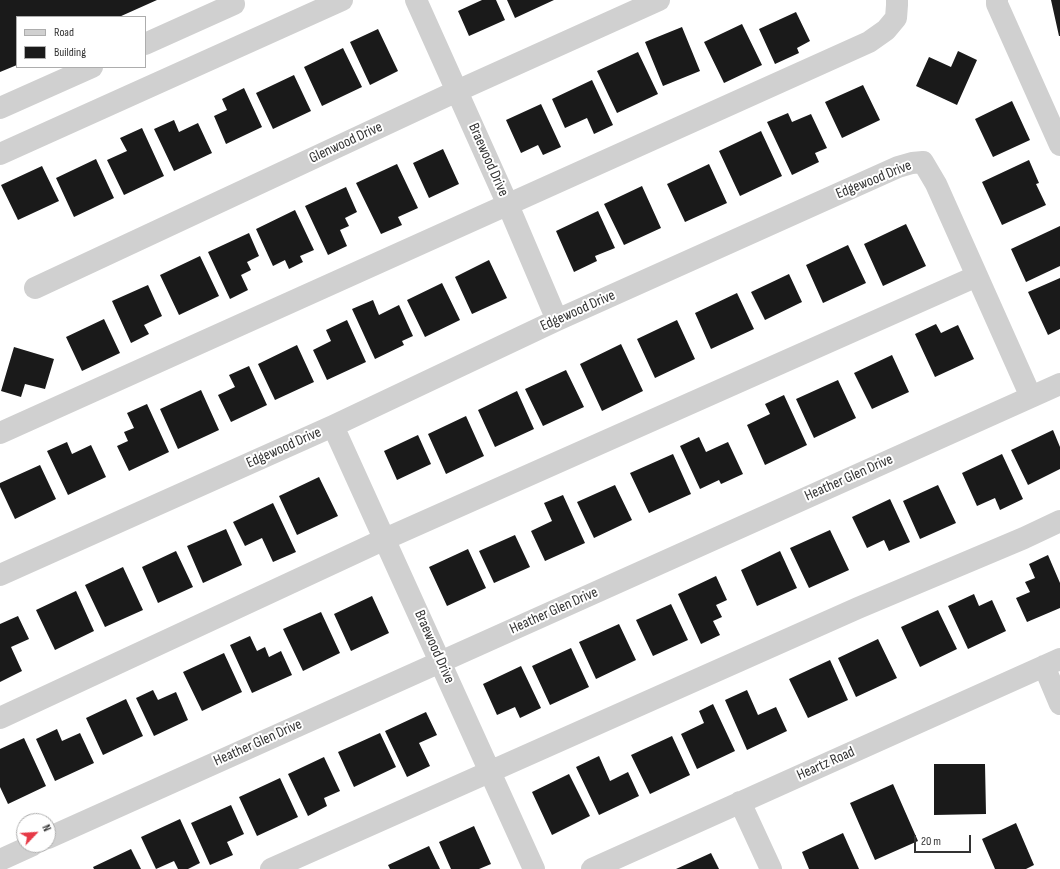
<!DOCTYPE html>
<html>
<head>
<meta charset="utf-8">
<style>
	body { margin:0 }
	#map { position:relative; width:1060px; height:869px; overflow:hidden; background:#fff; font-family:"Sofia Sans Condensed",sans-serif }
	canvas { display:block }
	.legend { position:absolute; left:16px; top:16px; width:130px; height:52px; box-sizing:border-box; background:#fff; border:1px solid #adadad; margin:0; padding:5px 7px; list-style:none; font-size:12px; color:#333 }
	.legend li { display:flex; align-items:center; gap:8px; height:20px }
	.legend b { width:20px; border:1px solid #adadad }
	.north { position:absolute; left:16px; top:813px; width:40px; height:40px; box-sizing:border-box; background:#fff; border:1px solid #adadad; border-radius:50%; rotate:65deg; font-size:11px; font-weight:700; line-height:16px; text-align:center; color:#333 }
	.north::after { content:''; display:block; margin:auto; width:14px; height:18px; background:#e63946; clip-path:polygon(50% 0,100% 100%,50% 72%,0 100%) }
	.scale { position:absolute; left:914px; top:835px; width:57px; height:18px; box-sizing:border-box; border:2px solid #333; border-top:0; padding-left:5px; font-size:12px; line-height:14px; white-space:nowrap; color:#333; -webkit-text-stroke:3px #fff; paint-order:stroke }
</style>
</head>
<body>
<div id="map">
<canvas width="1060" height="869"></canvas>
<ul class="legend">
<li><b style="height:5px;background:#d0d0d0"></b>Road</li>
<li><b style="height:11px;background:#1a1a1a"></b>Building</li>
</ul>
<div class="north">N</div>
<div class="scale">20 m</div>
</div>
<script>
const ctx = document.querySelector('canvas').getContext('2d');
ctx.lineJoin = 'round';
function fillPath(path, color) { ctx.fillStyle = color; ctx.fill(path, 'evenodd'); }
const shape = rows => new Path2D(rows.map(r => 'M' + r).join(''));
function stroke(path, color, width, dash) { ctx.strokeStyle = color; ctx.lineWidth = width; ctx.lineCap = dash ? 'butt' : 'round'; ctx.setLineDash(dash || []); ctx.stroke(path); }
function drawText(font, color, halo, rows, align = 'center') {
  ctx.font = font + ' "Sofia Sans Condensed",sans-serif'; ctx.lineWidth = 4; ctx.setLineDash([]); ctx.textBaseline = 'middle'; ctx.strokeStyle = halo; ctx.fillStyle = color; for (const [text, x, y, turn = 0] of rows) {
    ctx.save(); ctx.translate(x, y); ctx.rotate((+turn || 0) * Math.PI / 180); ctx.textAlign = isNaN(turn) ? turn : align; if (halo) ctx.strokeText(text, 0, 0); ctx.fillText(text, 0, 0); ctx.restore();
  }
}
fillPath(shape([
	[0,0,157,0,119,17,17,17,17,65,0,72],
	[482,0,496,0,505,20,469,36,458,11],
	[507,0,554,0,515,18],
	[1051,0,1060,0,1060,36,1059,36],
	[796,12,810,41,797,48,799,53,775,64,759,29],
	[742,24,762,65,724,83,704,42],
	[682,27,700,71,663,86,645,42],
	[378,29,398,71,370,85,350,42],
	[343,48,362,87,322,106,304,67],
	[958,51,977,60,957,105,916,86,929,57,951,67],
	[638,52,658,94,617,113,597,71],
	[294,75,311,111,273,129,256,93],
	[592,80,613,125,594,134,587,118,565,128,552,99],
	[863,85,880,120,842,138,825,102],
	[244,88,262,127,226,144,214,116,227,110,222,99],
	[1012,101,1030,140,993,157,975,119],
	[541,104,561,147,543,155,538,145,521,153,506,120],
	[788,113,792,122,811,114,827,148,815,153,819,162,792,175,767,122],
	[174,120,179,132,198,123,212,153,174,171,154,129],
	[142,128,164,176,124,195,107,160,127,151,120,138],
	[761,131,782,176,740,196,719,151],
	[443,149,459,184,429,198,413,163],
	[96,159,114,198,74,217,56,178],
	[1029,160,1039,183,1036,184,1046,205,1002,225,982,182],
	[397,164,418,208,398,217,402,225,381,234,356,183],
	[709,164,727,203,685,222,667,184],
	[42,166,59,201,18,220,1,185],
	[642,186,661,228,624,245,604,204],
	[346,187,357,212,345,218,349,226,340,230,347,246,328,255,305,206],
	[295,210,314,250,300,256,303,262,289,269,285,260,273,266,256,229],
	[598,211,615,248,595,256,597,261,574,272,556,231],
	[906,224,926,266,883,286,864,244],
	[1060,226,1060,266,1026,282,1011,249],
	[249,233,259,256,247,262,251,270,241,275,248,290,230,299,208,252],
	[848,245,866,283,823,303,806,265],
	[200,256,219,296,179,315,160,275],
	[489,260,507,298,472,314,455,277],
	[789,274,802,302,765,320,751,292],
	[1060,278,1060,329,1048,335,1028,292],
	[442,283,460,320,425,337,407,300],
	[148,285,162,316,144,325,149,334,131,343,112,301],
	[737,293,754,329,711,349,695,313],
	[373,300,379,315,399,305,413,336,402,341,404,345,375,359,352,309],
	[104,319,120,353,82,371,66,337],
	[347,320,366,362,327,380,313,350,331,341,326,330],
	[677,320,695,359,655,378,637,339],
	[936,324,941,333,958,325,974,359,935,377,915,334],
	[621,344,643,391,602,411,580,364],
	[297,345,314,382,275,400,258,364],
	[14,347,54,359,45,389,25,384,21,397,1,391],
	[892,355,909,392,872,409,854,373],
	[249,366,267,405,231,422,218,395,235,387,229,375],
	[566,370,584,407,543,426,525,389],
	[838,380,856,418,814,438,796,399],
	[201,390,219,430,178,449,160,409],
	[517,391,534,429,495,447,478,410],
	[784,395,807,445,765,465,747,425,770,414,765,404],
	[147,404,169,452,129,471,117,446,128,441,124,432,134,428,127,413],
	[466,416,484,456,446,474,428,434],
	[1053,430,1060,447,1060,469,1028,485,1011,450],
	[418,435,431,464,397,480,384,451],
	[699,437,706,452,728,442,743,474,721,484,719,480,700,489,680,446],
	[67,442,72,454,91,445,106,477,68,495,47,451],
	[673,454,691,494,649,513,630,473],
	[1002,454,1023,499,1000,510,995,498,977,506,962,473],
	[40,465,56,499,15,519,0,487,0,483],
	[319,477,338,516,297,535,279,496],
	[615,485,632,520,594,538,577,502],
	[938,485,956,523,920,539,903,501],
	[563,495,585,543,545,561,531,531,552,521,544,503],
	[890,499,910,542,889,551,884,540,867,548,852,517],
	[273,503,296,552,273,562,262,538,245,546,233,522],
	[226,529,242,565,203,583,187,546],
	[830,530,849,570,809,588,790,548],
	[515,535,530,567,494,583,479,551],
	[468,549,486,588,447,606,429,567],
	[176,551,193,587,158,603,142,567],
	[780,551,797,588,757,606,741,570],
	[1048,555,1060,583,1060,608,1027,622,1016,598,1030,592,1025,582,1035,578,1029,564],
	[123,567,143,610,105,627,85,585],
	[716,576,727,600,716,605,722,617,713,621,720,635,701,644,678,594],
	[76,591,94,631,55,650,36,610],
	[974,594,979,606,992,600,1006,631,968,649,948,606],
	[372,596,389,633,351,651,334,614],
	[671,604,688,640,653,656,636,620],
	[938,610,957,649,920,667,901,627],
	[321,612,340,653,303,671,283,629],
	[18,616,29,639,11,647,22,671,0,682,0,624],
	[619,624,636,660,596,679,579,642],
	[250,636,257,651,265,647,269,657,281,651,292,675,252,693,230,645],
	[878,639,897,678,856,697,838,658],
	[571,648,589,687,550,705,532,666],
	[224,653,242,692,202,711,183,672],
	[830,660,848,700,808,718,789,679],
	[521,666,541,708,520,718,515,707,497,715,483,684],
	[153,690,158,700,176,692,188,720,154,736,136,698],
	[747,690,758,715,776,707,787,731,747,750,725,700],
	[126,699,143,736,103,755,86,718],
	[713,704,735,751,697,769,681,734,704,723,699,711],
	[426,712,437,735,419,743,430,766,407,777,385,731],
	[57,729,62,741,80,733,94,763,55,781,36,739],
	[380,733,396,767,354,787,338,752],
	[672,736,690,775,650,794,631,755],
	[24,738,46,786,8,804,0,787,0,749],
	[599,756,610,781,628,772,639,796,599,815,576,767],
	[324,757,340,791,324,798,327,806,308,816,288,774],
	[934,764,985,764,986,814,934,815],
	[569,774,590,816,552,835,532,792],
	[280,778,298,817,257,836,239,797],
	[893,784,918,841,875,860,850,803],
	[231,805,244,834,227,842,233,855,210,865,191,823],
	[180,819,200,863,188,869,178,869,174,861,156,869,141,837],
	[1016,823,1034,865,1026,869,995,869,982,839],
	[474,826,491,864,479,869,451,869,439,842],
	[843,833,859,869,809,869,802,852],
	[429,846,440,869,390,869,388,865],
	[131,849,141,869,94,869,93,867],
	[711,853,719,869,676,869]
]), '#1a1a1a');
stroke(shape([
	[416,0,508,205,557,320],
	[997,0,997,4,1060,145],
	[145,44,234,4],
	[0,108,92,67],
	[0,154,342,0],
	[35,288,457,91,659,0],
	[333,426,534,869],
	[0,433,869,42,886,30,896,18,897,5,897,0],
	[0,575,333,426,557,320,898,167,912,163,923,162,936,184,1031,397],
	[1044,666,1060,704],
	[0,718,385,539,977,276],
	[740,802,771,869],
	[48,838,1060,384],
	[0,860,33,845],
	[271,869,858,608,1024,538,1060,521],
	[592,869,1060,659]
]), '#d0d0d0', 22);
drawText('15px', '#333', '#fff', [
	["Glenwood Drive",346,143,-25],
	["Braewood Drive",488,160,66],
	["Edgewood Drive",874,180,-22],
	["Edgewood Drive",578,311,-24],
	["Edgewood Drive",284,448,-24],
	["Heather Glen Drive",849,478,-24],
	["Heather Glen Drive",554,611,-24],
	["Braewood Drive",434,647,66],
	["Heather Glen Drive",258,743,-24],
	["Heartz Road",826,764,-24]
]);
</script>
</body>
</html>
